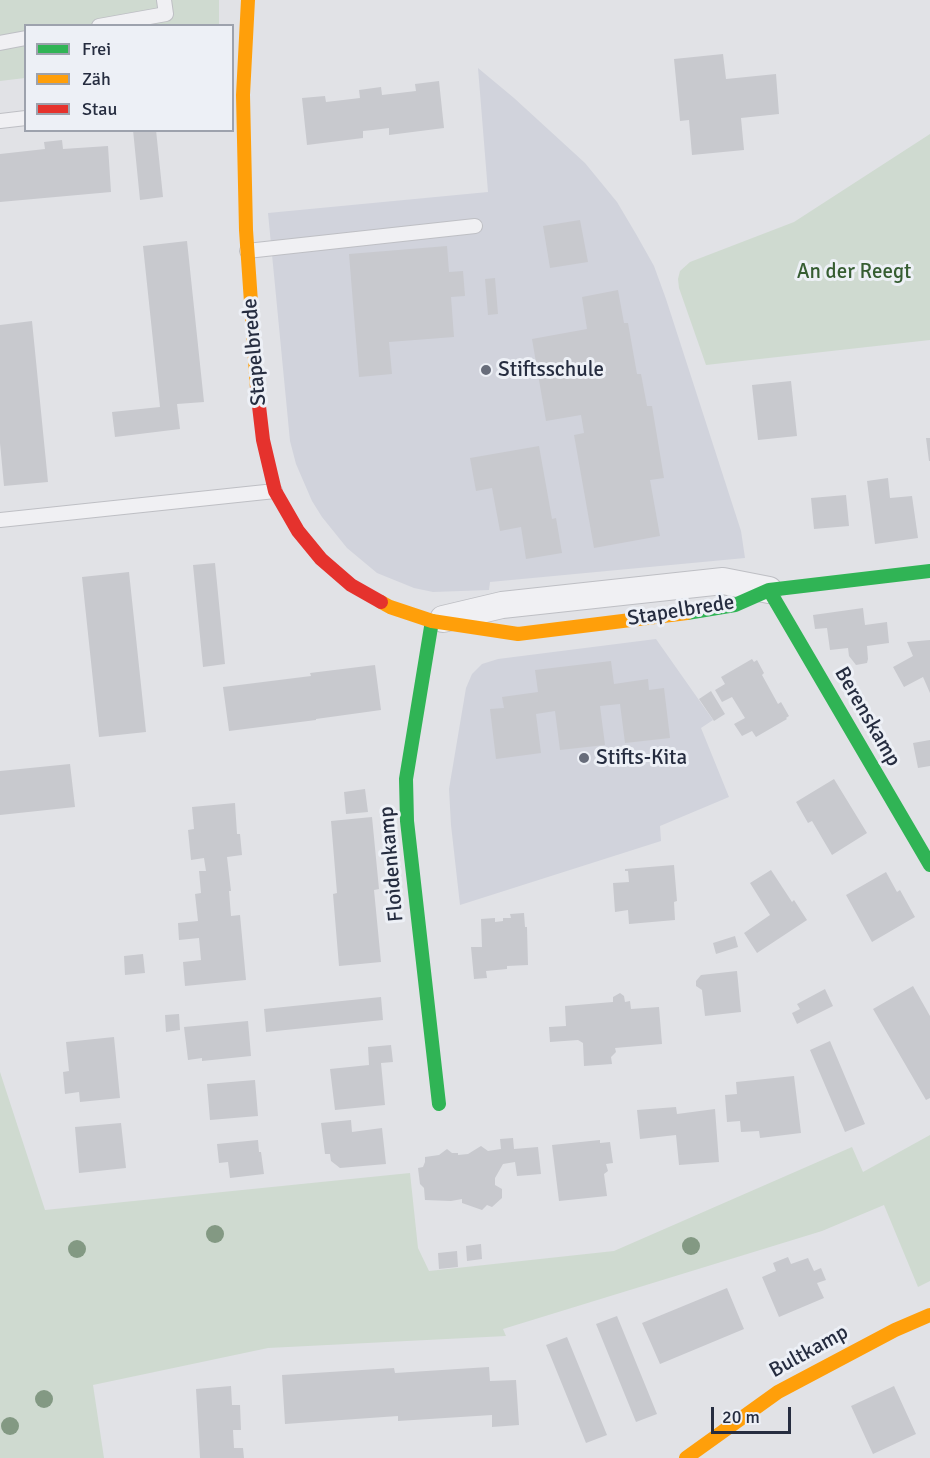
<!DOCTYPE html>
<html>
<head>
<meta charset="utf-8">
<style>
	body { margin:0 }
	#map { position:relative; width:930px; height:1458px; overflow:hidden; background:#e1e2e6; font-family:Signika,sans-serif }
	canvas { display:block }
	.legend { position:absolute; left:24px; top:24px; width:210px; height:108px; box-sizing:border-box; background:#edf0f6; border:2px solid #9da2ad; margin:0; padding:8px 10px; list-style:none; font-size:18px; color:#262d40 }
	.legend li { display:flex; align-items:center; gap:12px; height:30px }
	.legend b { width:30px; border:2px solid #9da2ad }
	.scale { position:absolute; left:711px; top:1407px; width:80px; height:27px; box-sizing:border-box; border:3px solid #262d40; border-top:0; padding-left:8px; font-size:18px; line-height:21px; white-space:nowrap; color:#262d40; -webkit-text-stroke:4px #edf0f6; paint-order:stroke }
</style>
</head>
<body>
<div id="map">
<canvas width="930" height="1458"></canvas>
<ul class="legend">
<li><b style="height:8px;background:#30b455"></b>Frei</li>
<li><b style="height:8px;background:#ff9f0a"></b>Zäh</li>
<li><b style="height:8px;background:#e5322d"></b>Stau</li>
</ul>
<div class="scale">20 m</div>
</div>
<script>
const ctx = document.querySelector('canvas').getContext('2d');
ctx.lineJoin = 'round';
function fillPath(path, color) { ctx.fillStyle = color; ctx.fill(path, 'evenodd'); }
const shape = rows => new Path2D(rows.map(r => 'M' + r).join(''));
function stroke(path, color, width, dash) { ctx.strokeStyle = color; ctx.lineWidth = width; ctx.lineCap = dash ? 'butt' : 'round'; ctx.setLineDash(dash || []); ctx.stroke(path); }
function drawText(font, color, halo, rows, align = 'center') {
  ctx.font = font + ' Signika,sans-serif'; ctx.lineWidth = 6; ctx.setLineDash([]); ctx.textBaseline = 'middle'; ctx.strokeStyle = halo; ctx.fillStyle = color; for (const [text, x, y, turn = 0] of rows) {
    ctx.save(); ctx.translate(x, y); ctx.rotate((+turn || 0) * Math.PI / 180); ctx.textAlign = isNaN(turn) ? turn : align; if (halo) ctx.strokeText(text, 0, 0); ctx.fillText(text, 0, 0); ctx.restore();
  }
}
fillPath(shape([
	[478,68,514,98,585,163,617,202,636,234,654,266,666,299,741,531,745,558,490,582,489,590,433,592,414,588,377,573,347,548,322,517,312,501,296,464,290,441,268,213,488,192],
	[656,639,713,720,701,728,729,797,660,826,661,841,460,905,451,825,449,789,466,688,472,674,482,664,498,659]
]), '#d1d3dc');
fillPath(shape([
	[0,0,219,0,219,25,26,26,25,78,0,81],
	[930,134,930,340,706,365,679,288,678,279,680,271,690,262,794,222],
	[0,1072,45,1210,410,1173,418,1248,429,1271,614,1251,852,1147,863,1172,930,1135,930,1281,918,1287,884,1205,822,1231,503,1329,506,1336,268,1348,93,1385,104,1458,0,1458]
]), '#cfdad0');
fillPath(shape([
	[723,54,726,79,776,74,779,114,741,118,744,150,692,155,689,120,680,121,674,59],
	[439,81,444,128,389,135,389,128,373,130,363,131,363,138,307,145,302,98,325,96,326,102,360,98,359,90,381,87,382,95,416,91,415,84],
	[133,130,156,130,163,197,140,200],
	[62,140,63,149,108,146,111,192,0,202,0,154,45,149,44,142],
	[580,220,588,262,550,268,543,226],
	[187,241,204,402,177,404,180,429,115,437,112,412,160,407,143,246],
	[447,246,449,272,463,271,465,296,451,297,454,337,389,342,392,374,359,377,349,254],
	[495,278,498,314,488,315,485,279],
	[618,290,624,323,628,323,637,374,641,374,647,406,652,406,664,478,650,480,660,536,594,548,574,435,584,433,581,415,546,421,532,339,587,329,582,297],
	[32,321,48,482,4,486,0,443,0,325],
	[791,381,797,436,758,440,752,385],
	[926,438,930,438,930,461,929,461],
	[539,446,552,519,556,518,562,553,526,559,521,527,500,531,492,488,476,491,470,458],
	[888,478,890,498,912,496,918,538,875,544,867,481],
	[846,495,849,526,814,529,811,498],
	[215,563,225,664,203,667,193,565],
	[129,572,146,732,99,737,82,577],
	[863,608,865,625,887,622,889,643,867,646,868,659,867,663,856,665,849,656,848,648,830,650,827,628,815,629,813,615],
	[930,640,930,693,923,677,904,687,893,667,913,656,907,642],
	[752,659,754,662,757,660,764,673,762,675,778,704,781,702,789,716,786,718,787,719,756,737,752,731,742,736,734,724,745,718,732,697,722,702,715,690,725,684,721,677],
	[611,661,614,684,648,679,649,690,664,688,670,738,625,743,620,704,600,706,605,745,560,750,555,711,536,714,541,753,496,759,490,709,504,708,502,697,538,692,535,670],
	[375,665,381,710,316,719,316,720,229,731,223,687,311,676,310,673],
	[711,691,725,714,714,721,699,699],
	[930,740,930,766,918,768,913,743],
	[70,764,75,807,0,815,0,771],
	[834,779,867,833,832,855,812,821,808,823,796,802],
	[365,789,368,812,346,814,344,792],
	[235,803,237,834,240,834,242,855,227,857,231,891,229,891,231,916,240,915,246,980,185,986,183,962,201,960,199,938,179,940,178,923,198,921,195,894,201,893,199,871,206,871,204,858,191,860,188,830,194,829,192,807],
	[372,817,379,889,374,890,381,962,339,966,333,894,337,893,331,821],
	[674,865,677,901,674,902,675,920,629,924,628,910,615,912,613,883,629,882,628,871,625,871,625,869],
	[771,870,792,902,794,900,807,920,757,953,744,933,770,915,750,883],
	[886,872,897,892,900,890,915,917,872,942,846,895],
	[524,913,525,927,527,927,528,965,507,966,507,969,486,971,487,978,474,979,471,947,482,947,481,919,495,918,495,922,503,921,503,918,511,918,510,914],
	[735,936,738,947,716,954,713,943],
	[143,954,145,973,125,975,124,956],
	[737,971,741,1012,705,1016,702,990,696,986,696,981,701,975],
	[913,986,930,1016,930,1098,926,1100,873,1009],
	[825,989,833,1006,797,1024,792,1013,800,1009,797,1004],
	[620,993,624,996,625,1002,630,1001,631,1009,659,1007,662,1044,615,1048,616,1052,611,1057,612,1064,584,1066,583,1043,578,1040,550,1042,549,1027,566,1026,565,1006,613,1002,613,997],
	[381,997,383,1020,266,1032,264,1009],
	[179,1014,180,1030,166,1032,165,1015],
	[248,1021,251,1056,202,1061,202,1058,188,1060,184,1027],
	[114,1037,120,1098,80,1102,79,1092,65,1094,63,1072,69,1071,66,1042],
	[830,1041,865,1124,845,1132,810,1050],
	[391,1045,393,1062,381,1063,385,1105,335,1110,330,1069,369,1065,368,1047],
	[794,1076,801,1133,760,1138,759,1131,741,1132,740,1121,727,1122,725,1095,737,1094,736,1082],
	[255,1080,258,1116,210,1120,207,1084],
	[676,1107,677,1114,715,1109,719,1162,679,1165,676,1135,640,1139,637,1110],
	[351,1120,352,1132,382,1128,386,1164,340,1168,331,1161,330,1154,325,1154,321,1123],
	[121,1123,126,1168,79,1173,75,1127],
	[513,1138,514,1149,538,1147,541,1174,517,1176,515,1162,503,1164,495,1178,495,1185,502,1189,502,1198,492,1207,487,1205,482,1210,462,1203,462,1199,451,1201,425,1200,424,1188,420,1184,418,1168,423,1167,425,1162,425,1157,439,1155,447,1149,452,1153,458,1153,458,1155,468,1154,481,1146,488,1151,501,1149,500,1139],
	[258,1140,259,1152,261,1152,264,1174,230,1178,228,1162,219,1163,217,1144],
	[600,1140,600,1143,610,1142,613,1163,606,1164,608,1171,604,1174,607,1196,559,1201,552,1145],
	[481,1244,482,1259,467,1261,466,1246],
	[457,1251,458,1267,439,1269,438,1253],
	[788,1257,791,1264,808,1258,814,1271,821,1268,826,1280,817,1283,824,1298,779,1317,762,1277,776,1271,773,1263],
	[727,1288,744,1329,660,1364,642,1323],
	[617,1316,657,1414,636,1422,596,1324],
	[567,1337,607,1435,586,1443,546,1345],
	[489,1367,490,1381,516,1380,519,1425,492,1427,492,1415,398,1421,398,1416,285,1424,282,1375,394,1368,395,1373],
	[231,1386,232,1405,240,1405,241,1430,233,1430,234,1448,243,1448,244,1458,200,1458,196,1389],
	[894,1386,916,1434,873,1454,851,1406]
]), '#c8c9ce');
const lane = shape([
	[99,26,166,14,164,0],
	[0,43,26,38],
	[0,121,26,118],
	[247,251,475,226],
	[0,520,275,491]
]);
const street = shape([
	[443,619,502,605,723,581,769,590]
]);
stroke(lane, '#bebfc4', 16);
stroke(street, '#bebfc4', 28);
stroke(lane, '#f0f0f3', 14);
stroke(street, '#f0f0f3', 26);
stroke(shape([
	[769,590,930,865],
	[687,613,735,605,769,590,930,571],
	[432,621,406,779,407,821,439,1104]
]), '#30b455', 14);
stroke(shape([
	[248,0,243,95,246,230,257,389],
	[381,602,390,607,432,621,518,634,687,613],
	[686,1458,778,1392,895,1330,930,1315]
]), '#ff9f0a', 14);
stroke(shape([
	[257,389,263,440,275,491,298,531,321,559,351,585,381,602]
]), '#e5322d', 14);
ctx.fillStyle = '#839983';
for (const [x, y] of [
	[215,1234],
	[691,1246],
	[77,1249],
	[44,1399],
	[10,1426]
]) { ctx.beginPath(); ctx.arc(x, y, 9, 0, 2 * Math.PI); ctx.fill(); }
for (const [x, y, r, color] of [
	[486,370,6,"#676c7a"],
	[584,758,6,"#676c7a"]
]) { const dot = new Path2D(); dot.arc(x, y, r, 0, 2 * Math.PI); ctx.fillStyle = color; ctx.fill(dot); stroke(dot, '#edf0f6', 2); }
drawText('21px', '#365d32', '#edf0f6', [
	["An der Reegt",854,272]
]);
drawText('21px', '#262d40', '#edf0f6', [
	["Stapelbrede",255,352,-95],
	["Stapelbrede",681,611,-9],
	["Berenskamp",867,717,60],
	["Floidenkamp",392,864,-95],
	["Bultkamp",809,1352,-29]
]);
drawText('21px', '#262d40', '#edf0f6', [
	["Stiftsschule",498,370],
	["Stifts-Kita",596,758]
], 'left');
</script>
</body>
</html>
